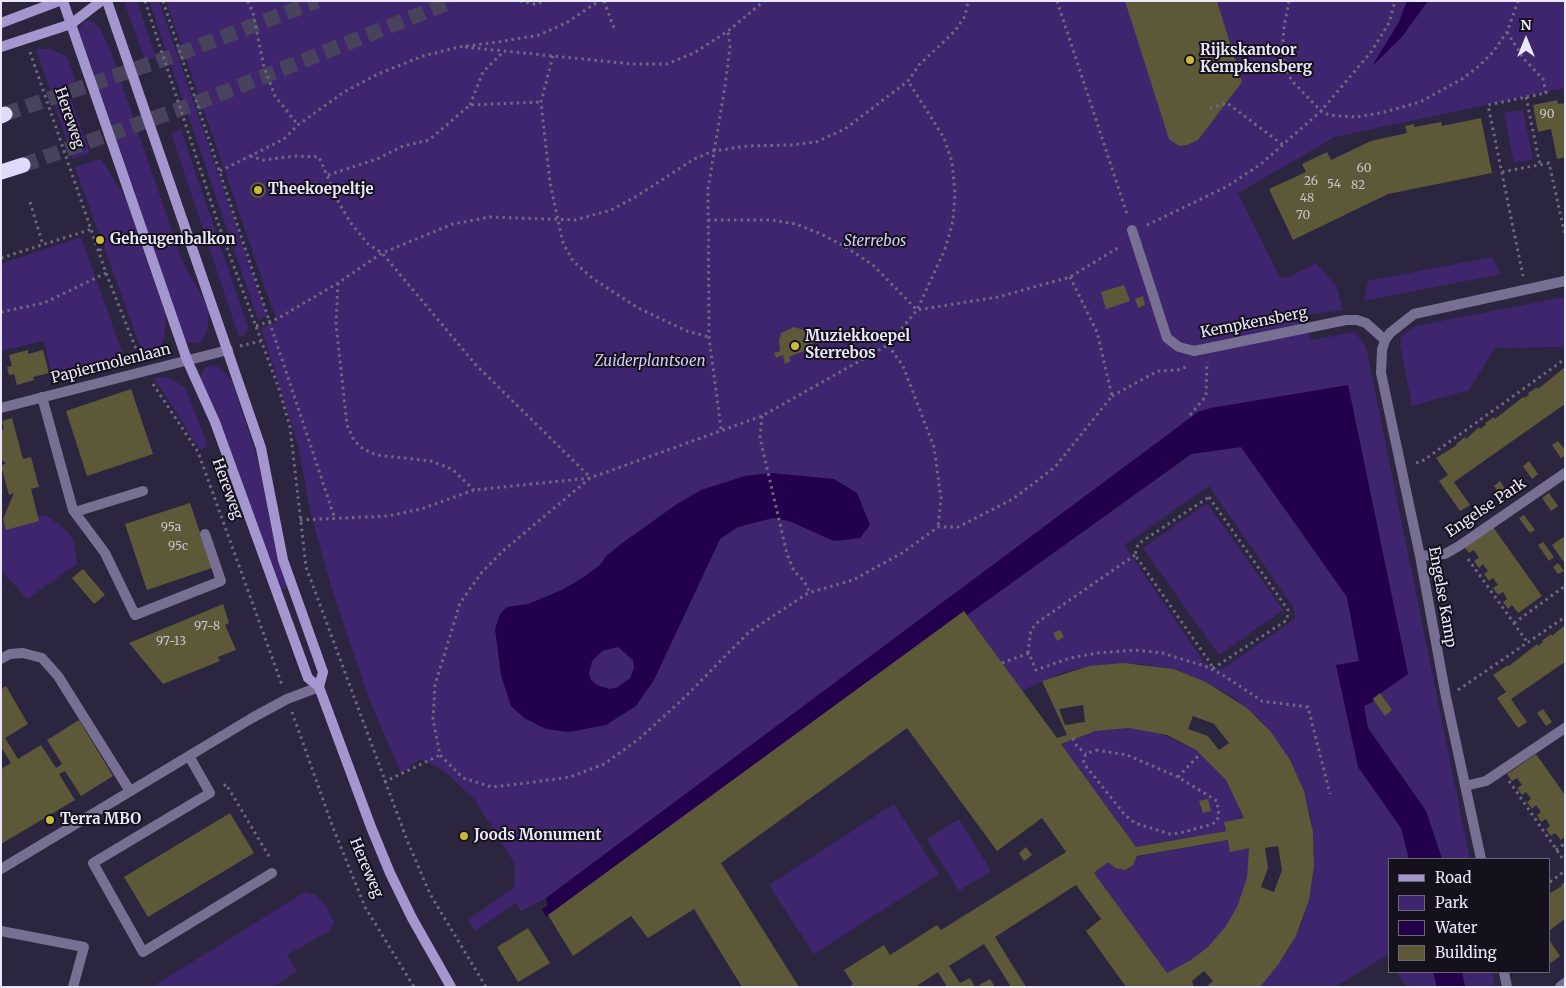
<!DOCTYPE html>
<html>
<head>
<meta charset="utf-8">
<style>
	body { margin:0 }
	#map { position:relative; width:1566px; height:988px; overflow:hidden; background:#2c2540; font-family:Merriweather,serif }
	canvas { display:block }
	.frame { position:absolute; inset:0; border:2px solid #ebe7f9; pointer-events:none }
	.legend { position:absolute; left:1388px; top:858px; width:162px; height:115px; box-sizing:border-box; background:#14111d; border:1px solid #6a6775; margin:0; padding:6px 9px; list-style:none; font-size:15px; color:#ebe7f9 }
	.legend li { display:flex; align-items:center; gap:10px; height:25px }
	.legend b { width:25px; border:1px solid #6a6775 }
	.north { position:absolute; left:1501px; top:15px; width:50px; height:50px; -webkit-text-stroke:4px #14111d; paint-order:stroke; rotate:0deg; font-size:14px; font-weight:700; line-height:20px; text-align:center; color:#ebe7f9 }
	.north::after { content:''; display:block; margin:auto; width:18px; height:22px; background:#ebe7f9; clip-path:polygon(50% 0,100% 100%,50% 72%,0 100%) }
</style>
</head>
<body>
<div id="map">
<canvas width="1566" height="988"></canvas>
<div class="frame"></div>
<ul class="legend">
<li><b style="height:6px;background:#a496cf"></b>Road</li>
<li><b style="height:14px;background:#3e256e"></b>Park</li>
<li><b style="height:14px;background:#22004b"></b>Water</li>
<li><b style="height:14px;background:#5c5838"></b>Building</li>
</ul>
<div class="north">N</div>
</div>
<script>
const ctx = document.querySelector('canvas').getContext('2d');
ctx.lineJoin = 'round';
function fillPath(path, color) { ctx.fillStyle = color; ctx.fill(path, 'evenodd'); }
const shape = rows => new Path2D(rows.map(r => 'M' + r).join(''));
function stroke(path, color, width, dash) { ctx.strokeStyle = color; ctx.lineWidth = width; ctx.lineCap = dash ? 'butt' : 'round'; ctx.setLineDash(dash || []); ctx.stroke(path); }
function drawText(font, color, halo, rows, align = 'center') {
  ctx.font = font + ' Merriweather,serif'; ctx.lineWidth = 4; ctx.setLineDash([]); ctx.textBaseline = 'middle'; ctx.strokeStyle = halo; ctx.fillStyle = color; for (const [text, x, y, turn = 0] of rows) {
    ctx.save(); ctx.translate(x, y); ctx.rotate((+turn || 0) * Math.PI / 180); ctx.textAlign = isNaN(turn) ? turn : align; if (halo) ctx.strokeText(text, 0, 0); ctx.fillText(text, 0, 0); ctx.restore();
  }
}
fillPath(shape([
	[124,1,137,1,156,57,145,61],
	[149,1,159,1,267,316,258,320],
	[166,1,1565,1,1565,88,1335,137,1238,193,1280,278,1291,276,1316,263,1337,287,1343,310,1299,316,1312,340,1355,332,1366,347,1470,859,1442,859,1426,811,1368,728,1364,706,1374,702,1372,699,1408,674,1348,385,1198,412,546,898,521,911,516,903,475,931,468,920,514,887,515,868,512,859,475,800,444,771,420,759,401,773,370,701,333,593,311,515,298,445,261,328,277,322],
	[88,20,95,23,101,30,111,52,181,258,209,310,207,332,202,341,196,344,185,341,79,30,82,23],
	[36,49,49,49,67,56,76,84,51,93],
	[69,94,90,153,73,159,53,100],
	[1523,110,1533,159,1514,163,1504,113],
	[181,130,248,327,246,334,239,337,171,133],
	[101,159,125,197,166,315,164,338,160,350,145,360,75,167],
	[81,237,124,357,101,367,97,362,51,372,44,341,1,351,1,264],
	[1492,257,1501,274,1364,301,1368,281],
	[1565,297,1565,347,1495,348,1469,390,1412,406,1400,345,1401,337,1415,326],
	[215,365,222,370,232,381,256,454,275,545,288,587,280,590,233,456,215,409,199,378,206,367],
	[167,377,185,387,208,446,200,450,154,378],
	[1241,447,1347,597,1359,662,1336,666,1368,781,1401,828,1409,859,1390,859,1390,960,1387,955,1335,987,1260,987,1288,951,1303,920,1312,883,1314,850,1311,816,1297,775,1281,746,1259,719,1233,697,1206,682,1174,669,1140,664,1089,666,1058,674,1022,691,967,615,1192,454],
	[1209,486,1293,607,1295,619,1221,670,1204,662,1124,545],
	[1207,503,1283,610,1219,655,1143,548],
	[45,515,62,526,73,539,77,564,27,599,1,570,1,525],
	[1129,728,1156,732,1196,750,1226,780,1244,818,1225,822,1226,831,1136,847,1061,744,1096,731],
	[894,804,939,874,814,954,769,885],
	[959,819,991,871,959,891,927,839],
	[1228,840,1249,848,1253,867,1240,910,1225,935,1173,982,1094,873,1108,862],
	[305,892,316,895,326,906,334,923,329,931,287,955,297,971,273,987,152,987],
	[1397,972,1433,972,1437,987,1406,987],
	[1462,972,1492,972,1495,987,1463,987]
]), '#3e256e');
fillPath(shape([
	[1407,1,1428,1,1401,38,1372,66,1399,22],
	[1348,385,1408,674,1372,699,1374,701,1364,706,1368,728,1426,811,1442,859,1409,859,1401,828,1358,767,1336,665,1359,661,1347,597,1241,447,1191,454,967,615,964,611,546,917,542,909,548,905,546,898,1198,412,1211,408],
	[771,473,834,479,857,493,870,525,860,538,834,541,789,521,773,518,738,527,720,539,654,680,636,706,606,725,569,732,546,729,524,718,511,706,501,675,495,629,500,614,507,607,528,604,562,590,584,577,601,564,606,556,625,541,677,504,701,490,745,476],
	[618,647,633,660,634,668,630,678,618,687,610,689,597,685,591,680,589,674,592,661,602,651],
	[1433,972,1462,972,1465,986,1437,987]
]), '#22004b');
fillPath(shape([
	[1125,1,1217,1,1242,82,1198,140,1187,145,1179,146,1169,139],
	[1557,100,1558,104,1565,103,1565,157,1557,159,1551,129,1538,132,1533,105],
	[1481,118,1492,173,1388,194,1293,240,1269,189,1306,172,1302,164,1327,152,1331,160,1371,141,1407,133,1405,126,1414,124,1414,127,1441,122,1442,126],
	'250 190a8 8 0 1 1 16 0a8 8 0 1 1-16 0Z',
	[1124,285,1130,301,1106,309,1101,292],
	[1143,296,1145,305,1138,308,1135,299],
	[794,327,804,330,812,338,816,338,817,341,812,344,815,352,809,354,807,350,789,357,791,361,785,364,783,355,776,358,774,353,780,351,779,340,781,333],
	[28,350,28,354,43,350,49,373,33,377,34,380,17,385,14,374,9,375,7,367,12,366,9,355],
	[1565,367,1565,404,1454,482,1470,505,1460,511,1439,481,1448,475,1436,458,1457,445,1456,444,1465,437,1466,439,1479,427,1480,429,1486,425,1485,423,1494,417,1495,419,1523,397,1524,398,1529,395,1528,393,1537,387,1538,389],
	[131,389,153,454,87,476,66,411],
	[12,418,23,459,31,457,39,487,31,489,39,521,6,530,3,519,14,493,9,495,1,466,6,463,1,460,1,430,4,429,2,421],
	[1558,441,1565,450,1565,456,1561,458,1552,445],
	[1529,461,1538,474,1532,479,1523,466],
	[1500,481,1509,495,1503,499,1494,486],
	[1549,493,1558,506,1551,511,1542,498],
	[190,503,212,568,147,590,125,524],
	[1524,515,1535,530,1530,533,1519,518],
	[1493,527,1542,596,1518,613,1512,605,1508,609,1503,602,1507,599,1503,592,1498,595,1493,588,1498,585,1493,578,1489,581,1484,574,1488,571,1483,564,1479,568,1474,561,1479,558,1474,550,1469,553,1464,547],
	[1565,536,1565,564,1552,545],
	[1543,542,1554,557,1549,561,1538,545],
	[1558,563,1564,571,1558,574,1553,567],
	[83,569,105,595,94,604,72,578],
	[223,604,229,623,225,625,236,650,218,657,220,661,163,684,129,643],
	[964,611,1057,738,1067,735,1042,681,1089,666,1124,663,1174,669,1206,682,1247,708,1271,732,1290,760,1304,791,1313,832,1314,866,1309,900,1296,936,1278,965,1260,987,1206,987,1213,981,1204,971,1192,981,1194,987,1126,987,1086,931,1101,919,1076,885,995,937,1026,987,1011,987,984,944,949,966,960,983,970,978,975,987,947,987,938,972,915,987,849,987,853,984,844,970,884,945,890,955,937,925,941,930,1066,852,1042,818,997,851,907,728,721,863,799,987,742,987,694,909,648,938,631,916,573,956,548,915],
	[1083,705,1085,722,1065,725,1059,709],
	[1193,716,1214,724,1229,743,1219,750,1208,736,1188,729],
	[1129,728,1167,735,1196,750,1226,780,1244,818,1224,822,1226,831,1136,847,1061,744,1096,731],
	[1228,840,1230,852,1249,848,1247,878,1237,907,1226,926,1208,947,1191,960,1167,973,1094,873,1108,862,1115,868,1125,870,1133,865,1137,856],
	[1278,846,1282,870,1274,892,1261,887,1268,868,1265,848],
	[1565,625,1565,662,1511,699,1527,722,1518,728,1497,698,1506,692,1493,675,1508,665,1509,666,1537,644,1538,646,1543,642,1542,641,1551,634,1552,636],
	[1060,630,1064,637,1057,641,1053,633],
	[6,686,28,724,5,738,18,759,41,745,56,768,62,764,47,740,79,720,113,776,81,796,65,771,59,774,75,800,1,844,1,769,11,763,1,747,1,689],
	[1380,693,1392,710,1385,716,1373,699],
	[1543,709,1552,722,1546,726,1537,713],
	[1536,754,1565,795,1565,837,1561,840,1555,833,1551,836,1546,829,1550,826,1546,819,1541,822,1537,815,1541,812,1536,805,1532,809,1527,802,1531,799,1526,792,1522,795,1517,788,1522,785,1517,778,1512,781,1507,774],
	[1208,799,1211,811,1203,813,1199,801],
	[230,813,254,853,148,917,124,877],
	[1026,847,1032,855,1024,861,1019,853],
	[1565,882,1565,919,1550,930,1550,893,1562,886,1561,885],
	[528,928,550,963,518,982,497,947],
	[1550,941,1560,956,1551,963,1550,961],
	[990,979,995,987,980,987,979,985]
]), '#5c5838');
stroke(shape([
	[5,114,176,55,317,1],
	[23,165,197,103,453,1]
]), '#49425c', 15, [15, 8]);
stroke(shape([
	[145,1,219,226,279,389,290,427,306,567,407,840,430,894,486,987],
	[163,1,335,519],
	[248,1,253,13,264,67,275,96,298,125],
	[520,1,534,4,546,1],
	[604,1,614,28],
	[1057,1,1128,217],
	[1289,1,1284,27,1282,55,1285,68,1292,81,1321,111,1329,115,1356,117,1381,113,1420,102,1462,79,1479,66,1493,52,1507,32,1518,1],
	[1507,32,1524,59,1543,79,1546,93,1488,105,1523,276],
	[465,47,632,64,667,64,694,53,728,31,764,1],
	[30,52,106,273,140,359],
	[553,56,541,102,550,183,563,243,573,261,592,278,638,308,687,331,709,337],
	[1526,97,1540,165],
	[470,105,483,72,504,51],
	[1210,108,1227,103,1283,145],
	[250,156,263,160,297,156,319,157,338,201,350,222,368,244,382,253,476,365,590,477],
	[220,171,284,139,298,125,344,92,378,74,423,56,459,47,498,42,539,35,566,23,599,1],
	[1502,172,1549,163,1565,235],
	[328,175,377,159,403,146,429,140,470,105,541,102],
	[30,202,43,245],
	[708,220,771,220,796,224,821,234,844,246,873,265,917,310,945,249,953,221,955,194,952,162,944,138,908,81],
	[1147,225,1226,187,1261,164,1321,111,1371,52,1389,23,1395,1],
	[100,251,100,240],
	[1,258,92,229],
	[338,283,336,324,347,425,353,438,360,447,376,455,431,461,452,469,474,490],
	[1,312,44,303,106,273],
	[256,326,277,319,338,283,382,253,453,224,490,217,575,220,611,210,637,196,694,159,713,151,748,146,790,145,816,142,845,129,908,81,919,65,955,31,965,16,968,1],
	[888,345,903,366,934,447,941,498,938,527],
	[240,346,261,341],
	[153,384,198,452,282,685],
	[1112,396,1158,371,1178,370,1186,367,1188,364],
	[1190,415,1206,396,1207,362],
	[762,416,760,438,787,554,794,571,804,581,810,593],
	[721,429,709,337,708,189,725,86,730,47,728,31],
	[1416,463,1424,460,1565,359],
	[590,478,504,550,482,572,460,603,435,685,433,719,440,755,463,778,492,787,527,783,570,777,604,764,639,739,685,697,749,632,808,593,853,580,902,553,938,527,958,527,1013,499,1055,467,1112,396,1097,332,1070,277],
	[1209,497,1288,610,1287,620,1212,669,1211,664,1135,555,1138,544,1209,497],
	[300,520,388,516,421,509,474,490,590,478,762,416,888,345,917,310,998,297,1070,277,1121,246],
	[1135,555,1038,622,1031,630,1028,651,1036,670,1070,658,1097,653,1135,650,1162,653,1205,666,1223,675,1262,701,1308,707,1330,794],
	[1468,559,1528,643],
	[1514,623,1565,586],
	[1002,663,1029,653],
	[1458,690,1565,617],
	[292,712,332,825,365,907,414,987],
	[1073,738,1077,746,1086,754],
	[1096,750,1127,755,1178,777,1217,801,1219,816,1216,822,1209,825,1180,833,1170,834,1135,823,1125,815,1085,765,1083,759,1086,754,1096,750],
	[1178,777,1200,754],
	[1509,781,1565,862],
	[384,782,440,755],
	[224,786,226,784,270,858],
	[1556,850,1565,843],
	[1550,882,1565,871]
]), '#6e6880', 3, [2.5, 4]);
stroke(shape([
	[1132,230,1167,338,1179,347,1194,351,1346,320,1357,320,1366,323,1385,340],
	[42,397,73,510,105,553,135,615,221,581,205,534],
	[75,512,143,491],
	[1,659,10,654,23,653,42,658,58,676,130,791],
	[189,756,210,793,93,863,143,952,272,873],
	[1,869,252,718,287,699,319,687],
	[1,931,84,947,73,987]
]), '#787093', 10);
stroke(shape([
	[1,408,228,350],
	[1420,556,1445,554,1459,546,1565,473],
	[1465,786,1486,781,1565,728],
	[1481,859,1446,697,1420,556,1381,373,1382,350,1385,340,1390,333,1414,314,1565,281],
	[1504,972,1507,987],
	[1560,987,1565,983]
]), '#787093', 10);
stroke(shape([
	[63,1,187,360,215,422,308,678,319,687,371,827,390,873,412,918,451,987],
	[107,1,261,448,283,560,323,672,319,687],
	[1,23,59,1],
	[1,47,71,24,101,1]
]), '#a496cf', 10);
stroke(shape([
	[1,116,5,114],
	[1,172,23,165]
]), '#e1dafd', 15);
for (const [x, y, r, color] of [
	[1190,60,5,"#caba3a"],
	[258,190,5,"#caba3a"],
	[100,240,5,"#caba3a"],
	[795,346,5,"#caba3a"],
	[50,820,5,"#caba3a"],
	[464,836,5,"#caba3a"]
]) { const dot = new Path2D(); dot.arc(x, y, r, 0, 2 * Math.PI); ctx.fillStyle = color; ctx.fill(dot); stroke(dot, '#14111d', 2); }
drawText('12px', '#c7c3c9', null, [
	["90",1547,115],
	["60",1364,169],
	["26",1311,182],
	["54",1334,185],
	["82",1358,186],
	["48",1307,199],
	["70",1303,216],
	["95a",171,528],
	["95c",178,547],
	["97-8",207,627],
	["97-13",171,642]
]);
drawText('bold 15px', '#ebe7f9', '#14111d', [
	["Rijkskantoor",1200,51],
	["Kempkensberg",1200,68],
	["Theekoepeltje",268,190],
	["Geheugenbalkon",110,240],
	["Muziekkoepel",805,337],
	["Sterrebos",805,354],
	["Terra MBO",60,820],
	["Joods Monument",474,836]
], 'left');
drawText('15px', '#ebe7f9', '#14111d', [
	["Hereweg",69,118,71],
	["Kempkensberg",1254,323,-11],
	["Papiermolenlaan",111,364,-14],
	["Hereweg",227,489,70],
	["Engelse Park",1486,508,-34],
	["Engelse Kamp",1442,597,80],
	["Hereweg",366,868,67]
]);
drawText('italic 15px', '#d4cbf7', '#14111d', [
	["Sterrebos",875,242],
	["Zuiderplantsoen",650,362]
]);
</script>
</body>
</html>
